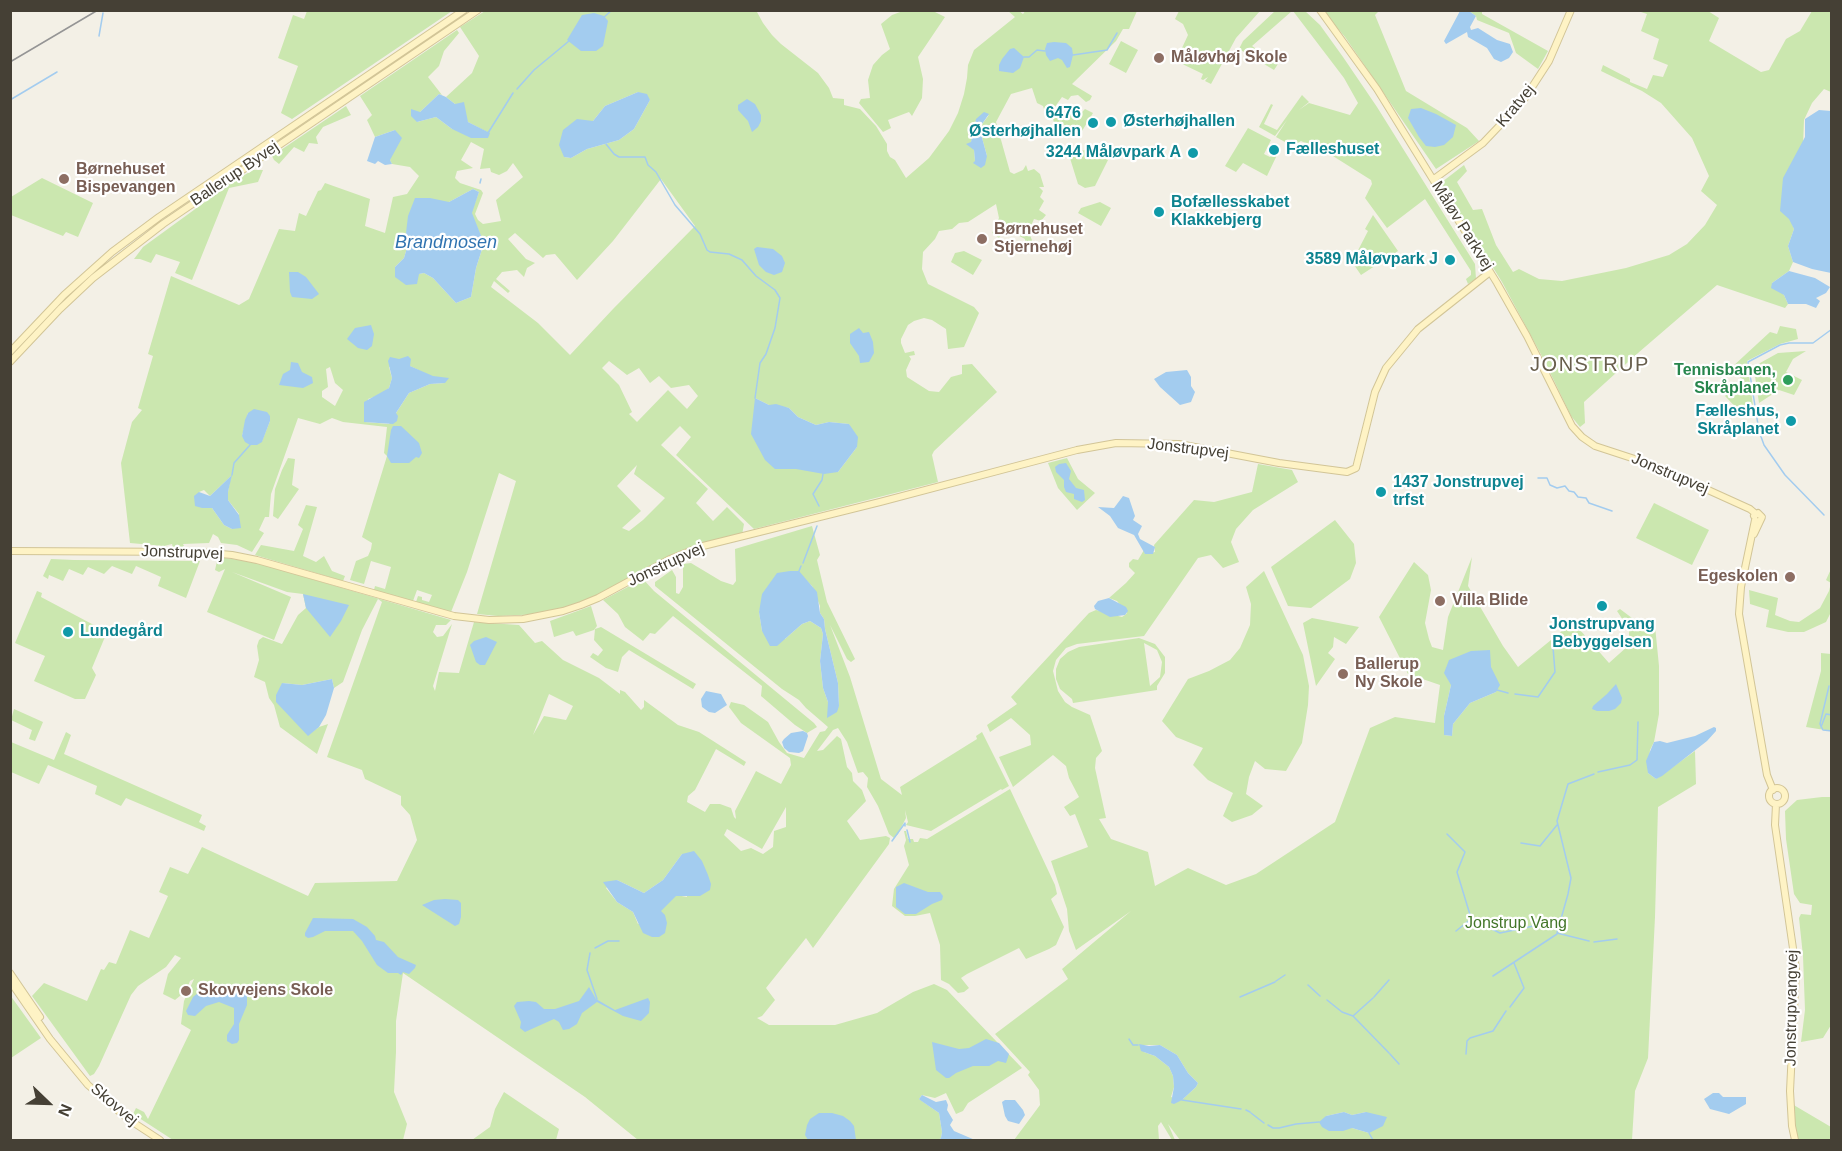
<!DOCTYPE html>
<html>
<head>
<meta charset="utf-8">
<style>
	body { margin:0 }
	#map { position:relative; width:1842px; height:1151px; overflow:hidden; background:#f3f0e6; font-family:Helvetica,sans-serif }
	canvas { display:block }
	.frame { position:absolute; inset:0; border:12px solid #454035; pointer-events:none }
	.north { position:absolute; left:18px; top:1073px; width:60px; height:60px; -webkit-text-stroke:4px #fff; paint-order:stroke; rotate:113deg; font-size:16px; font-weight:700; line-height:24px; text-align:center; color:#454035 }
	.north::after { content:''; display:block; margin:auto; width:21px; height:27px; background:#454035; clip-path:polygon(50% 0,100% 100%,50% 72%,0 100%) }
</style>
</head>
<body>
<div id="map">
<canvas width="1842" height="1151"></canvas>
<div class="frame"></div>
<div class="north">N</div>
</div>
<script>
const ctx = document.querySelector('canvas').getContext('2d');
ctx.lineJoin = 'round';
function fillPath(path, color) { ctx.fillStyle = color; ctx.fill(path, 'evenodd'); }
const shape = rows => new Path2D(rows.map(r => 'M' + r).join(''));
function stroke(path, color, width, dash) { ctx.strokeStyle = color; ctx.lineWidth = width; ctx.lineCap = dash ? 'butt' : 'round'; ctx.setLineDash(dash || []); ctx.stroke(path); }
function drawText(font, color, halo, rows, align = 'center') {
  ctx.font = font + ' Helvetica,sans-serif'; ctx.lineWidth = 4.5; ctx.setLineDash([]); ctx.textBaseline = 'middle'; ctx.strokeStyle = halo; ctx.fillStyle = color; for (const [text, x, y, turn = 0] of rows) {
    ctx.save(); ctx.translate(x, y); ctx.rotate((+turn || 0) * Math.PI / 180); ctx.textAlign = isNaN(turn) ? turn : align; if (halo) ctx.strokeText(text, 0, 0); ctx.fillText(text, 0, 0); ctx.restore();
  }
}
fillPath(shape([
	[1026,10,1137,11,1129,29,1123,29,1116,41,1072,84,1092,96,1090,100,1086,102,1078,95,1071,96,1068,100,1062,97,1047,118,1043,106,1037,103,1032,88,1011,94,996,122,1010,172,1014,174,1023,170,1026,165,1028,171,1034,169,1040,174,1044,187,1039,187,1043,191,1040,197,1044,201,1039,210,1046,215,1041,221,1034,219,1030,228,1034,233,1030,235,1036,251,1025,246,1025,239,1006,229,999,238,992,233,999,218,996,204,968,222,959,223,952,229,939,231,935,239,923,252,922,269,928,284,974,307,979,313,964,347,948,349,946,329,932,320,924,318,914,321,908,325,901,339,901,343,905,353,914,351,915,355,909,356,911,359,906,370,907,377,929,391,939,392,951,377,962,374,962,365,972,364,997,392,934,451,932,455,938,482,754,529,676,455,691,437,680,426,661,445,708,489,696,503,713,521,727,507,744,524,742,535,707,542,675,553,596,597,565,608,542,614,498,616,477,614,516,481,499,473,467,572,451,612,416,602,418,596,422,597,422,600,429,602,432,595,417,590,413,601,374,590,375,586,385,589,391,567,371,561,364,584,350,580,356,561,368,556,371,549,372,543,362,537,387,456,384,453,387,427,343,422,332,418,320,424,298,418,271,494,269,517,265,517,259,530,264,533,252,552,237,545,221,543,218,537,213,534,209,543,183,544,184,546,182,547,173,548,172,544,164,546,130,543,121,463,132,422,142,410,138,408,153,356,148,354,171,276,239,305,249,299,279,229,295,231,299,213,306,216,318,191,321,190,325,183,370,199,365,226,385,233,393,197,407,194,419,176,410,167,392,164,390,160,395,130,375,137,367,120,372,115,360,96,457,30,459,33,444,51,439,66,428,77,442,95,439,94,420,112,417,122,436,117,452,129,489,133,468,122,455,104,446,97,472,73,479,56,460,27,485,11,759,11,757,12,763,23,772,35,781,44,818,73,829,88,833,98,844,99,844,105,860,109,876,126,887,144,887,151,890,157,895,160,906,178,929,158,949,131,958,113,964,94,967,78,968,65,974,50,1015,17,1008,11,1019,11,1023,14],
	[638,92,650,100,634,129,619,140,587,149,571,158,564,157,605,106],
	[989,115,982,124,981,134,987,156,975,161,974,150,971,142,975,131,973,125],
	[471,142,484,149,480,169,490,168,491,172,499,175,507,171,513,163,523,177,496,200,501,221,483,224,478,220,475,214,483,193,481,190,460,183,455,178,457,171,473,168,461,160],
	[661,179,695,226,613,309,570,355,538,323,491,287,494,281,508,293,510,291,496,279,502,272,517,270,524,277,527,268,535,263,526,259,508,239,515,233,543,258,546,255,555,254,577,280,613,241],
	[473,189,479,192,471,213,484,243,476,268,471,297,456,303,433,278,424,273,419,274,395,267,404,258,409,241,406,233,449,202],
	[609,361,627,375,639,368,650,383,659,376,671,388,689,385,698,396,687,409,668,390,637,422,629,414,632,412,619,385,602,368],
	[410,363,410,366,445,383,430,384,409,393,389,424,365,422,368,399,380,395,389,388,392,378,389,367],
	[330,367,335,383,343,390,335,406,322,397,322,391,328,387,326,369],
	[755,398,769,405,789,408,798,417,816,425,829,422,849,424,857,447,838,472,795,466],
	[248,413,270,416,270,421,262,441,242,436],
	[637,465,634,474,665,498,643,520,629,531,622,528,641,511,617,486],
	[231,476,228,492,228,500,239,514,232,529,224,525,212,508,202,508,199,492,204,490,210,496],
	[307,11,307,10,452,11,292,119,281,113,298,66,278,58,293,15,304,19],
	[903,11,933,11,945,17,918,57,923,79,922,98,912,116,909,112,888,120,891,128,883,132,859,103,861,99,870,98,868,80,873,65,882,55,890,49,881,24,892,15],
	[1179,11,1182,10,1260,11,1236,38,1211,84,1205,81,1208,77,1203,80,1201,79,1203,74,1176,61,1188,35,1183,24,1175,19],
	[1275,11,1292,11,1252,46,1278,64,1274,70,1239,49,1243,41],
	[1293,11,1305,11,1320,25,1343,57,1377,107,1475,264,1476,279,1468,284,1466,279,1471,275,1471,271,1425,199,1387,228,1365,198,1372,184,1371,180,1317,146,1314,147,1301,141,1292,146,1276,137,1287,120,1275,136,1259,127,1271,104,1273,105,1264,124,1277,130,1302,95,1309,102,1299,110,1309,103,1350,115,1358,103,1344,78],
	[1323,11,1379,11,1375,15,1406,91,1467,128,1479,141,1436,169,1345,37],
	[1469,11,1482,11,1482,14,1548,51,1538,69,1516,53,1509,33,1477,20,1476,16],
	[1638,11,1708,11,1719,18,1709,41,1761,72,1769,70,1786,39,1800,31,1812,11,1831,11,1831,92,1824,89,1812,103,1804,120,1803,146,1792,224,1794,229,1788,246,1793,262,1789,271,1772,283,1784,295,1788,304,1785,308,1717,285,1638,353,1584,402,1585,423,1580,427,1571,416,1544,360,1502,282,1444,189,1442,188,1442,182,1464,165,1467,171,1457,182,1473,210,1482,209,1496,245,1513,272,1519,269,1539,279,1562,281,1626,268,1669,255,1687,244,1705,225,1717,205,1701,191,1709,176,1692,138,1661,103,1642,91,1601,71,1603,65,1630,79,1630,82,1647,89,1653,75,1663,77,1668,65,1653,59,1659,39,1641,31,1647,14],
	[1121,41,1138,50,1126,73,1109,64],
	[346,106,351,115,323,127,316,137,318,144,309,143,304,152,294,147,279,164,274,160,272,156],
	[1085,109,1093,113,1082,131,1059,138,1052,116,1068,111,1080,114],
	[1248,128,1271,140,1264,154,1270,157,1273,154,1277,155,1267,176,1243,163,1236,172,1225,166],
	[1088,149,1108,160,1095,186,1085,188,1078,184,1069,155],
	[253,170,263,170,258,182,229,188,192,280,175,273,180,262,156,254,151,263,140,259,134,259,143,247,231,183],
	[42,178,93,203,78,237,66,232,63,236,11,215,11,197],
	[1100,202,1111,208,1101,226,1078,213,1081,208],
	[1373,215,1398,251,1361,275,1352,262,1368,231,1365,229],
	[964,251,982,260,973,275,951,262,955,253],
	[1780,326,1796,329,1798,339,1780,344,1747,361,1753,406,1750,413,1743,415,1725,396,1742,379,1731,368,1770,332,1777,334],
	[1806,351,1793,359,1786,372,1802,380,1794,395,1779,390,1759,403,1755,376,1757,367,1760,363,1778,353],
	[288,458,295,459,292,485,299,489,278,519,273,516,275,489,282,470],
	[1067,458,1078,479,1095,493,1077,510,1058,488,1048,463],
	[1258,464,1292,470,1298,482,1253,510,1236,529,1231,542,1239,562,1223,568,1211,555,1198,558,1144,636,1077,644,1066,648,1056,660,1053,671,1058,691,1065,702,1072,707,1090,715,1102,751,1096,758,1095,768,1106,818,1099,819,1111,839,1148,852,1155,886,1188,868,1226,885,1256,874,1335,822,1370,728,1395,717,1435,723,1440,685,1408,674,1379,617,1414,562,1428,575,1431,590,1425,623,1429,639,1432,647,1443,650,1448,617,1472,557,1468,586,1503,646,1518,667,1573,622,1609,663,1629,645,1629,629,1617,611,1620,609,1636,621,1639,620,1655,626,1659,666,1659,714,1654,742,1650,750,1648,773,1656,779,1695,751,1696,784,1658,807,1655,917,1648,1058,1635,1091,1632,1140,1180,1140,1168,1124,1175,1140,1172,1140,1161,1122,1158,1126,1159,1140,1014,1140,1040,1105,1039,1090,1028,1075,1030,1072,995,1034,1068,979,1062,969,1131,911,1076,950,1069,931,1067,909,1051,861,1088,847,1075,814,1070,816,1064,807,1079,797,1069,778,1066,766,1053,755,1013,787,999,757,1031,745,1030,735,1011,718,990,732,987,725,1017,704,1011,697,1089,613,1096,610,1122,617,1125,615,1127,613,1117,601,1109,598,1126,583,1135,573,1129,567,1129,563,1133,559,1138,560,1144,550,1145,554,1155,552,1154,545,1194,500,1214,502,1252,492],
	[1451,685,1496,692,1470,703,1453,724,1452,736,1444,735,1444,716],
	[1142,1045,1160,1045,1177,1055,1188,1073,1198,1083,1196,1087,1182,1100,1171,1097,1174,1087,1173,1076,1169,1067,1155,1056,1144,1052],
	[1344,1112,1352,1115,1366,1112,1369,1133,1352,1128,1326,1116],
	[1654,503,1709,530,1692,565,1636,538],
	[306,505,317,507,303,556,316,562,324,556,332,571,345,576,343,581,255,555,261,545,294,551,303,529,298,525],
	[1335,520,1354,544,1356,563,1350,579,1311,608,1288,606,1271,567],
	[812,526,820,555,817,560,827,602,855,659,851,662,847,659,830,625,850,677,881,779,902,795,900,787,977,739,976,736,982,732,1009,786,1002,790,1001,789,931,831,906,825,908,822,905,810,906,818,898,834,894,838,889,834,878,806,867,787,868,778,863,772,858,773,847,742,838,728,833,730,817,751,823,750,837,736,841,739,847,767,852,773,853,781,862,790,866,801,847,821,860,840,886,836,890,838,889,844,813,948,806,938,766,988,775,1000,762,1016,757,1018,769,1025,835,1025,877,1013,913,992,934,984,947,990,1022,1068,968,1103,963,1111,956,1114,946,1093,935,1098,922,1095,919,1099,939,1113,942,1132,941,1138,938,1140,638,1140,585,1097,403,973,396,1021,396,1052,394,1092,407,1124,403,1140,173,1140,133,1114,136,1108,144,1112,148,1119,191,1030,181,1024,184,1001,194,979,190,981,186,991,175,1000,163,994,168,974,181,958,175,955,166,967,138,986,131,995,99,1066,94,1074,90,1076,32,996,44,983,87,1001,101,969,104,970,109,962,116,964,130,930,149,938,168,896,159,892,170,867,188,874,202,847,308,896,315,883,397,881,417,840,410,815,401,805,401,796,365,779,362,770,327,757,382,602,378,599,362,630,343,682,334,688,332,679,302,685,282,683,308,735,319,727,328,724,317,754,280,727,274,705,269,698,265,682,254,677,259,660,257,646,259,640,263,637,282,644,298,615,306,608,303,594,287,592,232,572,291,597,274,640,207,612,225,569,219,572,215,570,218,557,254,562,451,620,446,625,436,625,433,632,437,637,443,636,452,624,433,686,435,691,439,672,459,673,474,622,519,625,535,643,542,641,563,660,599,678,620,694,620,690,625,692,641,710,644,707,644,700,678,725,699,732,746,762,744,766,716,749,695,790,688,796,687,802,705,812,710,804,720,804,731,808,734,817,736,819,735,811,756,771,781,784,791,765,790,758,741,723,729,707,731,702,744,705,768,722,779,742,787,753,804,758,820,732,825,731,828,727,806,708,799,700,782,689,655,586,655,582,672,570,676,577,676,593,679,594,683,587,683,564,691,563,721,581,733,585,736,581,735,549],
	[790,571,797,572,812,586,820,606,820,613,824,619,825,629,838,683,839,706,828,712,828,702,823,688,820,661,823,634,821,628,810,621,802,624,785,639,762,631,759,612,761,607],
	[549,694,573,706,566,720,544,716,533,735],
	[786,807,786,827,774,831,773,847,763,854,751,848,741,851,724,835,727,829,762,849],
	[682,854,687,897,676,895,660,911,638,924,633,912,617,902,606,888,617,880,644,893,663,880],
	[51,559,74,560,200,561,186,598,158,586,161,577,136,566,132,574,112,566,104,574,88,567,83,575,69,569,63,581,49,575,48,579,43,576],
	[1831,569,1831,612,1826,622,1804,632,1788,632,1766,627,1769,610,1750,604,1749,590,1778,598,1775,615,1790,621,1799,622,1820,608,1829,591,1831,583,1826,580],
	[1264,571,1303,655,1309,686,1308,705,1302,743,1286,771,1265,769,1255,761,1249,777,1246,794,1263,806,1252,815,1232,822,1223,816,1233,793,1208,780,1193,765,1203,748,1176,737,1162,721,1188,679,1209,671,1230,660,1240,648,1250,625,1251,604,1246,587],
	[643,579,654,591,814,723,817,727,807,733,795,725,761,696,762,686,673,616,655,634,650,633,643,641,625,627,618,614,603,600],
	[37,591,42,593,41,597,107,632,92,668,96,675,85,699,75,699,34,681,45,656,15,643],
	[591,606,597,626,594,630,576,636,573,631,554,637,550,621],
	[1312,618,1359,627,1346,644,1334,637,1333,647,1328,653,1335,659,1316,686,1303,623],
	[601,627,696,684,693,689,629,650,622,657,618,672,606,668,590,657,593,653,598,656,603,650,594,640,595,629],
	[1139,638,1155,644,1165,657,1165,673,1157,686,1157,690,1073,703,1072,699,1060,689,1056,679,1056,669,1060,659,1068,652,1079,647],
	[1144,643,1157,650,1162,662,1160,677,1150,686],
	[1821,653,1831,654,1831,731,1806,727,1821,671],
	[14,709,43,722,35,741,29,739,32,730,11,720],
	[66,732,71,735,64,754,202,815,199,822,206,826,204,831,126,798,121,806,95,794,97,786,48,765,39,784,11,772,11,742,54,760],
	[1010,789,1055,885,1057,894,1051,899,1064,927,1056,945,1049,949,1026,959,1019,948,967,974,961,978,969,988,964,992,958,993,949,984,941,980,940,945,930,913,915,916,905,916,892,906,894,889,909,865,904,846,906,840,904,831,906,831,908,839,913,839,914,842,918,842,920,838,927,839],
	[1822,797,1832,797,1831,1025,1823,1038,1801,1042,1805,1010,1803,956,1799,918,1801,914,1811,915,1812,905,1800,903,1794,894,1786,839,1785,811,1797,800],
	[10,995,41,1038,11,1058,10,1058],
	[504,1092,559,1129,556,1140,472,1140,490,1127,495,1109],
	[1792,1104,1831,1127,1831,1140,1797,1140]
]), '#cbe7af');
fillPath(shape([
	[1460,11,1469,11,1476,16,1470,27,1471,30,1478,28,1497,40,1510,44,1513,52,1509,58,1501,62,1494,59,1487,48,1468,37,1467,32,1446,44,1444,41],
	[594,13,604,16,608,21,603,46,596,51,581,51,567,40,582,15],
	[1054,42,1066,43,1072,48,1073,55,1070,67,1067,68,1062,60,1058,58,1050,61,1046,55,1045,49,1047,43],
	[1014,48,1024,57,1020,68,1013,73,999,71,999,65,1002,59,1010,49],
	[638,92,647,94,650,100,634,129,619,140,587,149,571,158,564,157,559,145,563,130,577,119,593,121,605,106],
	[439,94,446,97,455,104,464,102,468,122,490,133,488,138,471,138,452,129,436,117,417,122,411,116,411,109,420,112],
	[747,99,755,104,761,115,761,121,758,127,752,132,748,121,738,110,738,105],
	[1421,108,1436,114,1456,125,1453,137,1444,145,1435,147,1426,146,1419,137,1408,118,1411,109],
	[1819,110,1831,111,1831,273,1812,269,1793,262,1788,246,1794,229,1789,219,1780,211,1783,178,1805,137,1805,119],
	[984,112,989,114,982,124,981,134,987,156,985,165,981,168,973,163,975,161,974,150,966,144,971,142,976,119],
	[395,130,402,138,390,160,392,164,385,165,378,161,375,164,367,161,375,137],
	[473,189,479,192,472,213,484,243,476,268,471,297,456,303,433,278,424,273,419,274,417,284,406,285,395,277,395,267,404,258,409,241,406,233,408,216,415,198,430,198,449,202],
	[757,247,773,249,782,256,785,263,782,272,774,275,766,272,759,265,754,249],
	[1789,271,1815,278,1830,287,1826,293,1816,298,1820,301,1816,308,1806,304,1788,304,1784,295,1771,288,1772,283],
	[289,272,298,272,306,277,319,294,312,299,292,297,290,292],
	[371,325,374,334,372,346,367,350,358,348,347,339,355,328],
	[859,328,863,333,869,332,873,342,874,353,869,362,860,363,859,356,850,343,850,334],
	[408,356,411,359,410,366,433,376,449,378,445,383,430,384,409,393,396,413,398,416,397,421,393,424,364,422,364,402,389,388,392,378,388,361,390,357,399,359],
	[291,362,298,363,302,372,312,377,313,383,303,388,279,385,283,374,290,370],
	[1187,370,1191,377,1191,386,1195,392,1191,402,1180,405,1160,387,1154,379,1166,372],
	[755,398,769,405,776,404,789,408,798,417,816,425,829,422,849,424,858,437,857,447,838,472,824,474,796,469,775,469,765,460,751,434],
	[254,409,267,412,270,416,270,421,262,442,257,445,250,445,245,442,242,436,245,420,248,413],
	[393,426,401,426,419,443,422,453,419,458,416,457,409,463,391,463,387,456,391,430],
	[1066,463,1071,471,1069,479,1076,488,1084,490,1085,500,1082,502,1074,499,1074,494,1066,492,1064,487,1064,480,1056,472,1055,467,1059,464],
	[232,475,228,492,228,500,239,515,241,528,232,529,224,525,212,508,202,508,195,506,194,496,199,492,210,496],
	[1123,496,1129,498,1135,516,1133,520,1142,526,1138,534,1140,539,1155,547,1153,554,1145,554,1134,535,1118,528,1110,516,1098,507,1114,508],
	[790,571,799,571,817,592,820,613,824,619,825,629,838,683,839,706,837,712,827,718,828,702,823,688,820,661,823,634,821,628,810,621,802,624,777,646,770,646,762,631,759,612,762,594,777,573],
	[303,594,349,605,341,621,330,637,306,608],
	[1109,598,1126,607,1128,611,1125,615,1110,617,1095,609,1094,606,1098,601],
	[486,637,497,642,485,665,480,665,476,662,470,645,474,641],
	[1490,650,1491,667,1500,685,1496,692,1470,703,1453,724,1452,736,1444,735,1444,716,1451,685,1444,673,1449,660,1471,651],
	[332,679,334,688,326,715,319,727,308,736,276,702,276,695,282,683,302,685],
	[1616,684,1622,698,1621,703,1615,709,1609,711,1597,711,1592,709,1593,706,1607,694],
	[706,691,721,694,727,705,715,713,709,712,702,707,701,699],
	[1714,727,1716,728,1716,731,1707,741,1662,776,1656,779,1648,773,1646,761,1654,742,1660,741,1667,743,1695,736],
	[803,731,807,733,808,736,803,751,799,753,789,752,784,748,782,742,784,739,791,733],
	[694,851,702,861,708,875,711,884,710,890,700,896,676,896,661,911,665,915,667,923,665,933,659,937,652,937,643,933,633,912,617,902,603,882,617,880,644,893,663,880,682,854],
	[904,883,928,892,940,892,943,896,942,900,932,904,916,914,905,914,896,907,896,887],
	[445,899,458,900,461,903,461,917,459,924,455,926,422,905,434,900],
	[313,918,353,919,367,927,375,936,376,940,384,942,398,957,416,965,415,968,409,974,403,972,401,975,398,973,388,973,377,965,362,941,353,931,325,931,313,937,308,938,305,936,305,933],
	[228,985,243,989,247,995,247,1005,239,1024,239,1040,237,1043,232,1044,227,1041,227,1035,234,1024,234,1008,219,1002,206,1006,195,1016,188,1015,186,1011,193,997,198,993,208,994,220,991],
	[589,987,596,999,615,1010,648,998,650,1002,649,1013,641,1021,623,1016,597,1002,582,1013,577,1024,569,1029,563,1030,559,1022,554,1019,525,1032,520,1028,521,1022,514,1006,517,1002,529,1001,536,1002,544,1009,555,1009,579,1001],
	[986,1039,999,1043,1009,1054,1006,1063,998,1061,989,1066,973,1066,956,1073,949,1078,946,1078,936,1070,932,1042,959,1049,969,1048],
	[1139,1044,1149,1046,1160,1045,1177,1055,1188,1073,1198,1083,1196,1087,1182,1100,1174,1104,1171,1103,1174,1087,1173,1076,1169,1067,1155,1056,1141,1051],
	[1713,1093,1719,1093,1723,1097,1746,1097,1746,1104,1729,1114,1710,1109,1704,1099],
	[922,1095,936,1102,946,1100,948,1105,947,1110,953,1120,950,1125,954,1131,975,1140,938,1140,941,1138,942,1132,939,1113,920,1100,919,1099],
	[1005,1100,1015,1100,1023,1110,1025,1115,1019,1124,1008,1121,1005,1116,1002,1102],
	[1344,1112,1352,1115,1366,1112,1387,1117,1383,1126,1369,1133,1352,1128,1343,1131,1329,1131,1322,1127,1319,1122,1326,1116],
	[819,1113,832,1113,843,1116,850,1121,854,1126,856,1140,808,1140,805,1135,807,1125,810,1119]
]), '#a3ccef');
stroke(shape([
	[603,18,612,10],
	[99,36,103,13],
	[1073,55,1107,50,1117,33],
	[1024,57,1029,57,1037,50,1045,51],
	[517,89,534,70,569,41],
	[10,100,57,72],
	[488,133,513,93],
	[606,144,614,154,619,157,645,157,648,165,656,172,675,205,700,234,707,250,710,252,729,254,742,260,756,276,775,290,780,298,775,328,766,354,760,363,755,398],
	[480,183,481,179],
	[232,475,234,463,250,445],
	[1538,478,1547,478,1550,485,1557,488,1565,486,1569,491,1574,492,1578,497,1586,498,1589,503,1612,511],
	[819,506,813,494,822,480,823,474],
	[1824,515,1785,475,1764,445,1759,431,1748,362,1780,345,1789,343,1813,343,1832,329],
	[803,563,817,526],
	[799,571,801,566],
	[1829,686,1820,724,1823,730,1832,731],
	[1497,690,1508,693],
	[1515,694,1538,697,1555,672,1553,647,1561,638],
	[1821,727,1826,714,1832,715],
	[1598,772,1630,765,1637,760,1638,722],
	[907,830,910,842],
	[1447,834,1465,852,1457,872,1471,918],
	[892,841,905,823,905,826],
	[1521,843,1540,846,1557,825],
	[1456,931,1471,919,1500,933,1543,924,1561,918],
	[1589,941,1557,933,1568,894,1571,878,1557,821,1568,784,1594,774],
	[1594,942,1617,939],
	[595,948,608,941,619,941],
	[590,953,587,970,597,999],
	[1493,976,1557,934],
	[1276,981,1285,975],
	[1308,985,1320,996],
	[1240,997,1275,982],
	[1374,997,1389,980],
	[1327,1000,1342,1012,1353,1016,1373,998],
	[1510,1007,1524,988,1514,963],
	[1353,1016,1389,1053],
	[1129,1039,1133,1045,1138,1045],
	[1390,1054,1399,1064],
	[1466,1054,1467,1041,1470,1038,1493,1031,1506,1011],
	[1182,1100,1241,1109],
	[1246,1110,1250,1112],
	[1251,1113,1264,1123],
	[1268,1125,1273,1128,1279,1128,1296,1124,1319,1122],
	[1369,1133,1373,1140]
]), '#a3ccef', 1.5);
const secondary = shape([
	[1320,10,1377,89,1497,283,1527,336,1572,426,1582,437,1595,446,1653,465,1750,509,1756,514],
	[1434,179,1483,143,1523,101,1549,61,1571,10],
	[10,352,64,295,112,252,159,217,464,10],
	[10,362,60,309,93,278,163,224,478,10],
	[1755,520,1741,587,1739,614,1767,775,1773,790],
	[1754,534,1762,517,1758,513,1754,516],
	[10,551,199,552,232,555,257,560,454,616,489,620,523,619,563,611,581,605,598,598,670,559,703,546,880,502,1077,450,1116,443,1179,444,1279,463,1347,472,1356,468,1375,392,1386,368,1418,329,1490,272],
	'1769 796a8 8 0 1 1 16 0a8 8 0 1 1-16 0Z',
	[1776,804,1775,825,1796,969,1790,1091,1792,1126,1795,1140],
	[10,973,40,1017],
	[10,981,50,1039,88,1085,128,1119,160,1140]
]);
stroke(secondary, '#d2c597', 8);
stroke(secondary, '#fef3c5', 6);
stroke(shape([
	[10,62,98,10]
]), '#959595', 1.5);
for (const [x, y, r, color] of [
	[1159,58,6,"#8d6e63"],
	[1111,122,6,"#0f9aa8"],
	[1093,123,6,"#0f9aa8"],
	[1274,150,6,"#0f9aa8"],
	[1193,153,6,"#0f9aa8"],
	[64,179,6,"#8d6e63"],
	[1159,212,6,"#0f9aa8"],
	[982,239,6,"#8d6e63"],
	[1450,260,6,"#0f9aa8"],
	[1788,380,6,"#2e9e5b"],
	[1791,421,6,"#0f9aa8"],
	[1381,492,6,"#0f9aa8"],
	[1790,577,6,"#8d6e63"],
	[1440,601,6,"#8d6e63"],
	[1602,606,6,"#0f9aa8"],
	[68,632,6,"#0f9aa8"],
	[1343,674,6,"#8d6e63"],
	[186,991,6,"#8d6e63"]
]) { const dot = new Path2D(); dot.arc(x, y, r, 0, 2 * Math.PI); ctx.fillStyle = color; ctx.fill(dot); stroke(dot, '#fff', 2); }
drawText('bold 16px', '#785e54', '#fff', [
	["Måløvhøj Skole",1171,58],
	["Børnehuset",76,170],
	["Bispevangen",76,188],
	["Børnehuset",994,230],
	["Stjernehøj",994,248],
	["Egeskolen",1778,577,"right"],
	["Villa Blide",1452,601],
	["Ballerup",1355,665],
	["Ny Skole",1355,683],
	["Skovvejens Skole",198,991]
], 'left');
drawText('16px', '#454035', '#fff', [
	["Kratvej",1516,106,-50],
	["Ballerup Byvej",235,174,-34],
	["Måløv Parkvej",1462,226,58],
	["Jonstrupvej",1188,449,7],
	["Jonstrupvej",1670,474,23],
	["Jonstrupvej",182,553,2],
	["Jonstrupvej",666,565,-25],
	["Jonstrupvangvej",1792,1008,-89],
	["Skovvej",114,1105,40]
]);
drawText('bold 16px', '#0d838f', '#fff', [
	["6476",1081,114,"right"],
	["Østerhøjhallen",1081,132,"right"],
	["Østerhøjhallen",1123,122],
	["Fælleshuset",1286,150],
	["3244 Måløvpark A",1181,153,"right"],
	["Bofællesskabet",1171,203],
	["Klakkebjerg",1171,221],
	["3589 Måløvpark J",1438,260,"right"],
	["Fælleshus,",1779,412,"right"],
	["Skråplanet",1779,430,"right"],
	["1437 Jonstrupvej",1393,483],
	["trfst",1393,501],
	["Jonstrupvang",1602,625,"center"],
	["Bebyggelsen",1602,643,"center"],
	["Lundegård",80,632]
], 'left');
drawText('bold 16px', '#27864d', '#fff', [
	["Tennisbanen,",1776,371],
	["Skråplanet",1776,389]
], 'right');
drawText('16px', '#437629', '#fff', [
	["Jonstrup Vang",1516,924]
]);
drawText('italic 18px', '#3073b0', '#fff', [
	["Brandmosen",446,243]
]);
ctx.letterSpacing = '1.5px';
drawText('20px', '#685f4d', '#fff', [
	["JONSTRUP",1590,365]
]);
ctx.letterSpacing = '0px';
</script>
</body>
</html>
